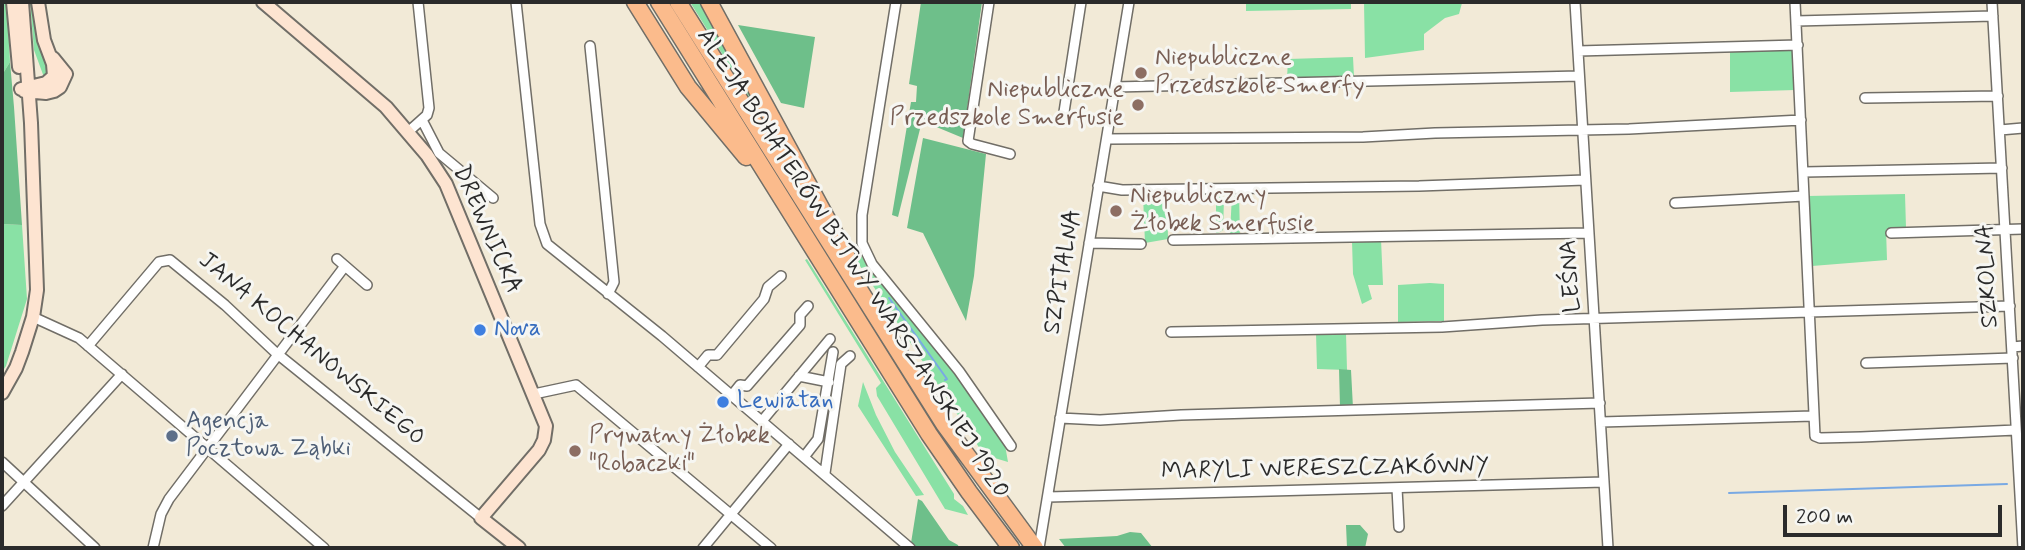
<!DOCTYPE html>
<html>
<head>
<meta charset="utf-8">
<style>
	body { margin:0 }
	#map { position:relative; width:2025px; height:550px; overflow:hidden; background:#f2ead7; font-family:Mynerve,sans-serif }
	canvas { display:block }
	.frame { position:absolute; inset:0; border:4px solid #2b2b2b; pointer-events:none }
	.scale { position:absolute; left:1783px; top:505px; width:219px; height:32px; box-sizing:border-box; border:4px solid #2b2b2b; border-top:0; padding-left:9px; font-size:21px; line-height:24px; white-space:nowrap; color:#2b2b2b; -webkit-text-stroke:5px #f6f6f2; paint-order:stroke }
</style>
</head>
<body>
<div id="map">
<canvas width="2025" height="550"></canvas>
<div class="frame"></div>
<div class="scale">200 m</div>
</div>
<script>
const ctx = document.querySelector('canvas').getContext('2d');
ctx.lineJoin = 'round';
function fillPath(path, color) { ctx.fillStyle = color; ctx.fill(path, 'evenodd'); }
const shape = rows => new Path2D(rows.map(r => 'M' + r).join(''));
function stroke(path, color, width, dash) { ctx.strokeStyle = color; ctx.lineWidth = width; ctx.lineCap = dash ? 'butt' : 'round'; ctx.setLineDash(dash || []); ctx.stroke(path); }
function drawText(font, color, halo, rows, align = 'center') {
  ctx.font = font + ' Mynerve,sans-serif'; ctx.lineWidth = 6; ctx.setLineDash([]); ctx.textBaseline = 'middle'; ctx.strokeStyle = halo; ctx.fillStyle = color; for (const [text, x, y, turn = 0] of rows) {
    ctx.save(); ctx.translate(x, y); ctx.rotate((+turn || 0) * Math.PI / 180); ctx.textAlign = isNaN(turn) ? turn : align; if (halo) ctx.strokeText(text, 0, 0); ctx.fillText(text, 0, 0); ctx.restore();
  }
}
fillPath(shape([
	[2,2,7,2,10,62,2,75],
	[30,2,34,2,51,73,45,80,34,50],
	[690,2,704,2,772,134],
	[1246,2,1351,2,1351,9,1246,11],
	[1364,2,1462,2,1462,3,1459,14,1445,18,1424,34,1424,50,1365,58],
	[1792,48,1795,90,1730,92,1730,51],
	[1353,57,1354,77,1287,79,1288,59],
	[1235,191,1239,191,1240,238,1231,236,1230,233,1232,195],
	[1216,192,1220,192,1224,200,1223,230,1220,232,1216,233],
	[1167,193,1168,239,1145,243,1143,195],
	[1905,194,1906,228,1886,229,1887,260,1812,266,1808,196],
	[2,224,22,225,27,299,6,366,2,372],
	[842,233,949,363,1005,445,1008,462,988,456,986,458,860,266],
	[1381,239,1383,285,1368,285,1372,299,1362,304,1353,274,1352,241],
	[807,259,954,494,954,499,963,506,968,515,945,509,877,396,876,388,881,383,805,260],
	[1430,283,1444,284,1444,321,1398,322,1398,285],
	[1316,333,1346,333,1347,370,1317,369],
	[863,382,876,415,895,452,924,495,916,496,858,406]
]), '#89e1a5');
fillPath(shape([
	[921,2,982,2,963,138,922,121,898,217,892,215,911,102,916,102,917,86,909,84],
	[738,25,815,37,804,108,781,103],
	[10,62,14,107,22,225,2,224,2,75],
	[923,138,986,154,974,276,966,321,923,233,907,228],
	[1339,369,1351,370,1353,408,1340,407],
	[918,499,922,501,949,540,958,545,959,548,917,548,911,543],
	[1346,525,1360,525,1368,534,1365,548,1347,548],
	[1130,532,1141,533,1153,548,1066,548,1059,539,1117,536]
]), '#6ebf8a');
stroke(shape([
	[258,7,267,14],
	[275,21,334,70],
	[889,298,947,379,945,380],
	[1729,493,2007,484]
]), '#79a9e3', 2);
const street = shape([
	[516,2,540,224,547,244,662,336,910,548],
	[896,2,862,215,862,243,872,264,959,371,1011,446],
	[989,2,968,141,972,144,1010,154],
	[1575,2,1608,548],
	[1795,2,1815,436,1820,438,1861,437,2016,430],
	[1992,2,2023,548],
	[1796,21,1993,16],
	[590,46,614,282,608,294],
	[1578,51,1798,45],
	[1115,87,1579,76],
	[1865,98,1998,96],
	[1064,112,1081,2],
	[422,120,439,153,493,198],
	[2000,130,2023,128],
	[408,132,427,115,429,108,418,2],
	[1107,139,1363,137,1435,133,1629,129,1801,120],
	[1804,172,2002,168],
	[1098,186,1122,190,1419,186,1585,180],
	[1675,203,1804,196],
	[1891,233,2023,229],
	[1173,240,1588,233],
	[1089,243,1141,244],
	[337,259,367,285],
	[33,317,79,338,324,548],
	[1171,332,1442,327,1542,320,2010,306],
	[88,346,159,262,170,260,225,305,275,352,481,518],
	[2012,347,2023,346],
	[1866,363,2013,358],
	[698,367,708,355,717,355,764,299,768,287,781,276],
	[799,376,829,382],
	[534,394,576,385,771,548],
	[732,395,740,385,747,386,800,325,800,315,808,306],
	[1060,418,1100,420,1181,415,1600,403],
	[762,421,830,339],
	[1601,422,1813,416],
	[804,457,818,439,833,352],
	[2,462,95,548],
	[825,473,841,364,850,356],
	[1397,488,1399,527],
	[1048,497,1604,482],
	[2,506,122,374],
	[153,548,161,514,169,499,345,266],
	[703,548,789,444],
	[1039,548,1129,2]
]);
const secondary = shape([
	[13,2,19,67],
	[263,2,386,107,427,155,446,184,546,426,544,440,539,450,481,518,519,548],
	[21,89,46,83,54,76,53,64,44,40,38,2],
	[24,91,46,93,54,91,60,87,66,74,53,58],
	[2,393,16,368,22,352,33,317,37,290,31,123,22,2]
]);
const highway = shape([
	[635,2,688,87,746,157],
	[659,2,929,434,969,492,1011,548],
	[678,2,944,424,1035,548],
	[709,2,846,254]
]);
stroke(street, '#716e67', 12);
stroke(secondary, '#716e67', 16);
stroke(highway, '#716e67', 19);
stroke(street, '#fff', 9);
stroke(secondary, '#fde4d1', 12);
stroke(highway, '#fbbb8c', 16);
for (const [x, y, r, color] of [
	[1141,73,7,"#8d6e63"],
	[1138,105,7,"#8d6e63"],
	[1116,211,7,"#8d6e63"],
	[480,330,7,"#3f7fe0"],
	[723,402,7,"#3f7fe0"],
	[172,436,7,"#5c6f8a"],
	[575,451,7,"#8d6e63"]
]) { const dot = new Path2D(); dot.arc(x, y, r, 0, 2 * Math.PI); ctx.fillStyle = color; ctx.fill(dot); stroke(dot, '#f6f6f2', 2.5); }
drawText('24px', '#785e54', '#f6f6f2', [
	["Niepubliczne",1155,59],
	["Przedszkole Smerfy",1155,87],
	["Niepubliczne",1124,91,"right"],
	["Przedszkole Smerfusie",1124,119,"right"],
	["Niepubliczny",1130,197],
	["Żłobek Smerfusie",1130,225],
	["Prywatny Żłobek",589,437],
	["\"Robaczki\"",589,465]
], 'left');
drawText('24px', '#2b2b2b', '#f6f6f2', [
	["DREWNICKA",486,230,66],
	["ALEJA BOHATERÓW BITWY WARSZAWSKIEJ 1920",852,264,57],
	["SZPITALNA",1064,272,-80],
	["LEŚNA",1572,276,-94],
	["SZKOLNA",1989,276,-93],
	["JANA KOCHANOWSKIEGO",311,350,40],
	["MARYLI WERESZCZAKÓWNY",1325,470,-1]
]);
drawText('24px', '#366cbe', '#f6f6f2', [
	["Nova",494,330],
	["Lewiatan",737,402]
], 'left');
drawText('24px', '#4e5e75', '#f6f6f2', [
	["Agencja",186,422],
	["Pocztowa Ząbki",186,450]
], 'left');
</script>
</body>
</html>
